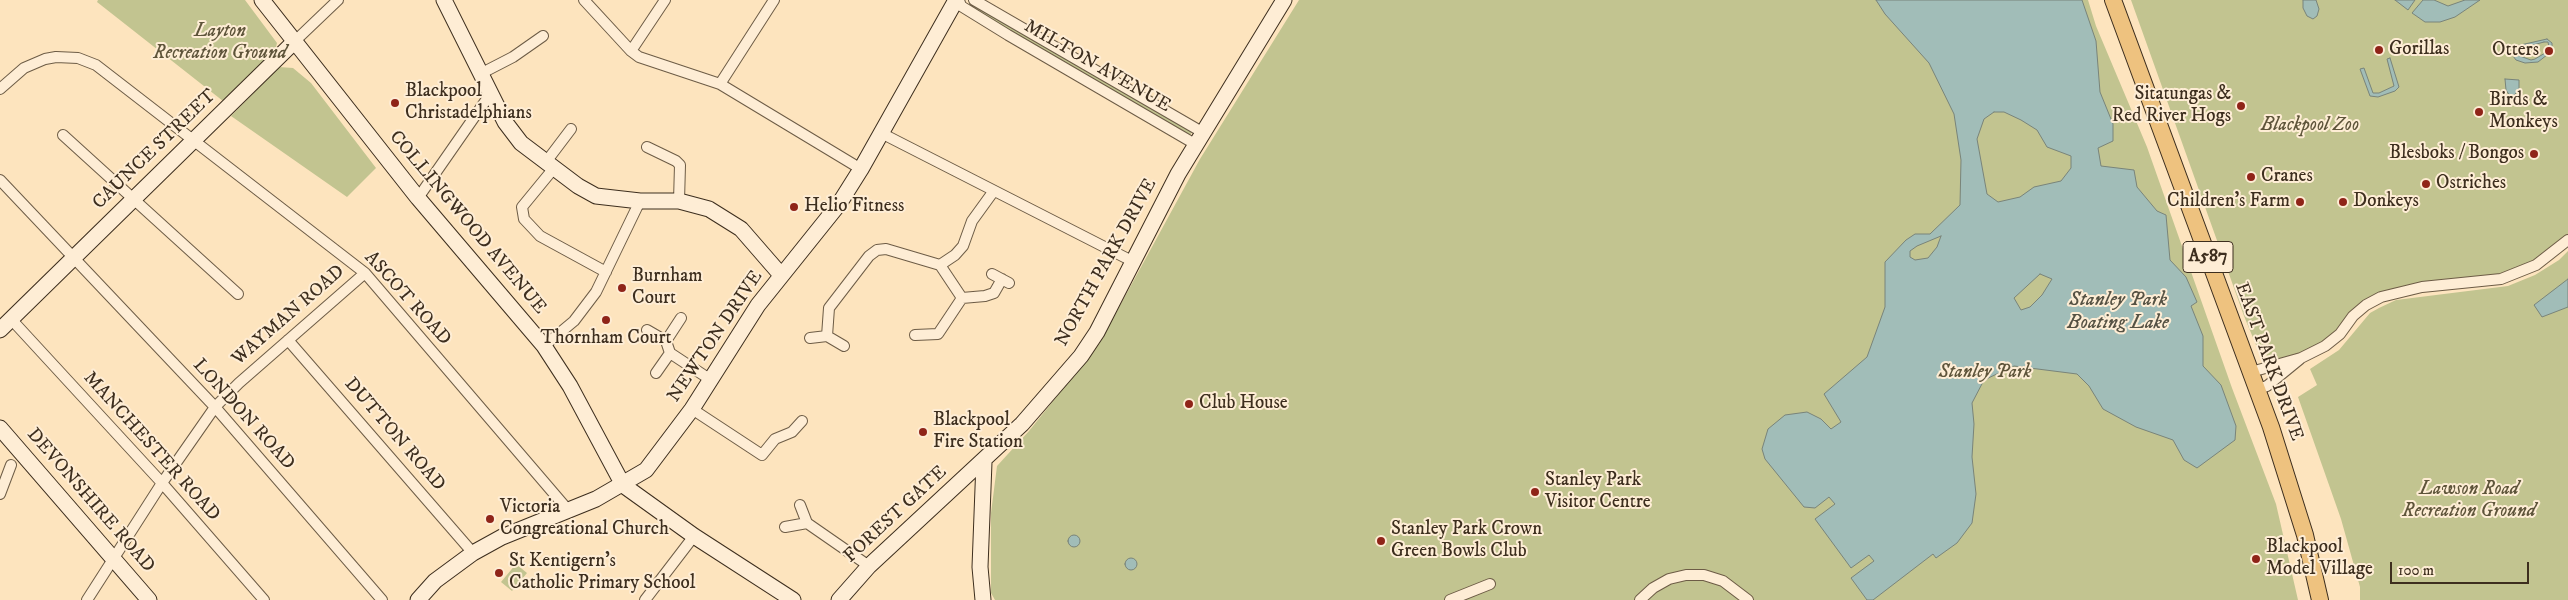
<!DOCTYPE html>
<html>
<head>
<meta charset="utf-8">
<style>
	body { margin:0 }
	#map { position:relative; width:2568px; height:600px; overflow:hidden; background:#fde4be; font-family:"IM FELL DW Pica",serif }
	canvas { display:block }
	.scale { position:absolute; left:2390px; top:562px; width:139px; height:22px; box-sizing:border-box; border:2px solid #3d2e1e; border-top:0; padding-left:6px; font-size:15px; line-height:18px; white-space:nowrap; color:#3d2e1e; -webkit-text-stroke:4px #feedd5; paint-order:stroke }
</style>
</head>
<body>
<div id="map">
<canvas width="2568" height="600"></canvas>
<div class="scale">100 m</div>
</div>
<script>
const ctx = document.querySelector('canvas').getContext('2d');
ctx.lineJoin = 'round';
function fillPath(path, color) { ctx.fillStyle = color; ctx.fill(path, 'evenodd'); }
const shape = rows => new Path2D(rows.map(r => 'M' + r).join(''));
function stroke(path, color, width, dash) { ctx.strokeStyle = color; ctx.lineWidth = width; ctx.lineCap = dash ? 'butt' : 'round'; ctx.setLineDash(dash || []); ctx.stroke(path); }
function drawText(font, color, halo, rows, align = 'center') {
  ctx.font = font + ' "IM FELL DW Pica",serif'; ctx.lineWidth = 4; ctx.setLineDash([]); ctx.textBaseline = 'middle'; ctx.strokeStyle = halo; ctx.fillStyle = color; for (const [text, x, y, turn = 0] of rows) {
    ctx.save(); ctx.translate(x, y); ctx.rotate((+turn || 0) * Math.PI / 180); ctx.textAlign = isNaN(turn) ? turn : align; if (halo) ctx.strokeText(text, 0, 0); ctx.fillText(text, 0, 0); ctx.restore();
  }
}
fillPath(shape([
	[98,0,245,0,277,43,275,51,223,101,97,2],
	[971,0,1195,127,1187,140,965,11],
	[1299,0,2088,0,2096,26,2147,147,2232,388,2276,504,2298,600,995,600,991,593,991,513,997,466,1029,431,1099,344,1200,159],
	[2131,0,2568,0,2568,240,2519,273,2381,297,2325,346,2271,366,2266,354,2256,345,2244,316],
	[279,67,293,68,311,83,376,168,347,197,231,116],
	[2568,251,2568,600,2360,600,2360,587,2341,519,2298,397,2317,385,2310,369,2339,350,2370,313,2379,308,2396,300,2508,286,2535,275,2559,260],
	[516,564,527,573,512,591,501,582]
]), '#c2c490');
const water = shape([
	[1876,0,2082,0,2096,41,2100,92,2113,124,2113,141,2098,148,2101,166,2134,170,2137,187,2157,211,2166,215,2170,260,2186,277,2197,302,2191,306,2203,336,2203,366,2221,385,2236,426,2235,440,2197,468,2184,460,2173,440,2136,427,2103,409,2089,386,2077,374,2014,366,1984,380,1972,403,1974,424,1972,457,1976,494,1972,523,1957,543,1936,558,1933,554,1873,600,1867,600,1851,578,1874,561,1869,555,1851,568,1815,519,1835,504,1829,497,1815,508,1804,507,1765,459,1762,449,1768,429,1785,415,1807,412,1821,419,1831,429,1841,422,1824,394,1867,357,1885,307,1885,262,1906,240,1915,234,1930,234,1960,205,1961,160,1954,114,1929,63,1885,14,1876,0],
	[1994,112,2004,112,2021,120,2037,130,2047,147,2071,156,2071,168,2061,181,2034,187,2020,197,1998,202,1987,194,1977,139,1984,119,1994,112],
	[1941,236,1937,247,1928,258,1915,260,1910,257,1910,251,1917,246,1941,236],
	[2040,274,2052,279,2042,295,2030,307,2021,310,2014,298,2040,274],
	[2303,0,2316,0,2319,9,2317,16,2313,19,2307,16,2303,8,2303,0],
	[2395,0,2415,0,2408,10,2395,0],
	[2423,0,2434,0,2448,6,2465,0,2480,0,2455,17,2440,22,2425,22,2412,13,2423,0],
	[2547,39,2552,43,2552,51,2538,62,2525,63,2516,60,2513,56,2512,50,2516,46,2547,39],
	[2544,42,2548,42,2549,47,2545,53,2535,59,2531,60,2517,55,2522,48,2544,42],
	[2390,58,2399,87,2395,91,2378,97,2370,96,2360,69,2364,68,2373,93,2379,93,2394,86,2387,59,2390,58],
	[2505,79,2519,80,2519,90,2513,96,2510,96,2506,90,2505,79],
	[2568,279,2568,307,2542,317,2534,305,2568,279],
	'1068 541a6 6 0 1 1 12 0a6 6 0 1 1-12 0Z',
	'1125 564a6 6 0 1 1 12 0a6 6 0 1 1-12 0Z'
]);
fillPath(water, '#a1bdb8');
stroke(water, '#79847a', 1);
const street = shape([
	[584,0,631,51,639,57,720,84,861,169],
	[959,0,961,6,1008,35,1195,144],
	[974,0,1202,132],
	[294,42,338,0],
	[631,51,665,0],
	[482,73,513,57,543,36],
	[720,84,774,0],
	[0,89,24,68,45,59,56,57,78,58,96,65,365,273,568,510],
	[883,134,1132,261],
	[63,135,238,294],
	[647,147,676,161,680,165,679,201],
	[546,162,571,129],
	[554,168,522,207,524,219,540,236,606,272],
	[0,180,215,407,382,600],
	[418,198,491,93],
	[992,274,1009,283],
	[962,298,985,296,994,293,1002,279],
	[11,319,162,483,264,600],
	[647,330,666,341,670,353,711,380],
	[915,335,938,334,962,298,940,265],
	[827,336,829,308,869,256,877,250,886,249,940,265,955,255,963,246,972,221,993,192],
	[810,338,827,336,844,346],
	[288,340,473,553],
	[666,341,681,318],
	[544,346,574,321,596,292,640,201],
	[2251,372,2301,358,2325,346,2340,334,2353,316,2366,305,2381,297,2422,287,2501,279,2536,265,2568,240],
	[656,373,670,353],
	[2258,389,2267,386,2300,359],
	[692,409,762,455,775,439,792,432,802,421],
	[0,494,11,465],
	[800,505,807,523,869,566],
	[785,527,807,523],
	[87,600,162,483,215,407,239,383,365,273],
	[645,600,694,536],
	[1450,600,1490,584],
	[1640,600,1653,588,1669,579,1686,575,1704,575,1723,581,1748,600]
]);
const secondary = shape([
	[262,0,418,198,544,346,570,386,623,485,694,536,793,600],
	[444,0,505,122,521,143,578,186,596,196,640,201,679,201,709,209,741,229,781,275],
	[0,330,294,42],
	[0,428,149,600],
	[418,600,435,581,473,553,502,537,596,499,646,470,692,409,758,305,839,204,861,169,956,0],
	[839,600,869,566,1022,424,1081,356,1097,332,1178,174,1284,0],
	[983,600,980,567,984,462]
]);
const primary = shape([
	[2113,0,2271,427,2305,535,2320,600]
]);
stroke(street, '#6d5c46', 12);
stroke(secondary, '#3d2e1e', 17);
stroke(primary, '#3d2e1e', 18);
stroke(street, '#feedd5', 10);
stroke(secondary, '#feedd5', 15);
stroke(primary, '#eec27f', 16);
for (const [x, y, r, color] of [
	[2379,50,5,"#8f2418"],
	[2549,51,5,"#8f2418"],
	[395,103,5,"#8f2418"],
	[2241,106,5,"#8f2418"],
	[2479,112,5,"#8f2418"],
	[2534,154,5,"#8f2418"],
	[2251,177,5,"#8f2418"],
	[2426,184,5,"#8f2418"],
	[2300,202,5,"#8f2418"],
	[2343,202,5,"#8f2418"],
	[794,207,5,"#8f2418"],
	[622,288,5,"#8f2418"],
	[606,320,5,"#8f2418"],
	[1189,404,5,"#8f2418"],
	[923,432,5,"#8f2418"],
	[1535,492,5,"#8f2418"],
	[490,519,5,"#8f2418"],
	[1381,541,5,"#8f2418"],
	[2256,559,5,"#8f2418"],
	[499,573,5,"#8f2418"]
]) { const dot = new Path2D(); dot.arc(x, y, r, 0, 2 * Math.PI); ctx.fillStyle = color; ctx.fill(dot); stroke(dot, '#feedd5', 2); }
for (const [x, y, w] of [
	[2208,257,50]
]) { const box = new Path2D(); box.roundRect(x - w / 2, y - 15.5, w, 31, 4); ctx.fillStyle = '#feedd5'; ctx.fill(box); stroke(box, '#3d2e1e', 1); }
drawText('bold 18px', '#3d2e1e', null, [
	["A587",2208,257]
]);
drawText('italic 19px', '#5e543a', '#feedd5', [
	["Layton",220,32],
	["Recreation Ground",220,54],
	["Blackpool Zoo",2310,126],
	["Stanley Park",1985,373],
	["Lawson Road",2469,490],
	["Recreation Ground",2469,512]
]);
drawText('19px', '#3d2e1e', '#feedd5', [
	["Gorillas",2389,50],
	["Otters",2539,51,"right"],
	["Blackpool",405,92],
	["Christadelphians",405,114],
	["Sitatungas &",2231,95,"right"],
	["Red River Hogs",2231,117,"right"],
	["Birds &",2489,101],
	["Monkeys",2489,123],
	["Blesboks / Bongos",2524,154,"right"],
	["Cranes",2261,177],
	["Ostriches",2436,184],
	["Children's Farm",2290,202,"right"],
	["Donkeys",2353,202],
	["Helio Fitness",804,207],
	["Burnham",632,277],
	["Court",632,299],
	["Thornham Court",606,339,"center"],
	["Club House",1199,404],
	["Blackpool",933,421],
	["Fire Station",933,443],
	["Stanley Park",1545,481],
	["Visitor Centre",1545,503],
	["Victoria",500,508],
	["Congreational Church",500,530],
	["Stanley Park Crown",1391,530],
	["Green Bowls Club",1391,552],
	["Blackpool",2266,548],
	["Model Village",2266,570],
	["St Kentigern's",509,562],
	["Catholic Primary School",509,584]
], 'left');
drawText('19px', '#3d2e1e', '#feedd5', [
	["MILTON AVENUE",1097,67,30],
	["CAUNCE STREET",155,150,-44],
	["COLLINGWOOD AVENUE",467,223,50],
	["NORTH PARK DRIVE",1107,263,-61],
	["ASCOT ROAD",407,299,48],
	["WAYMAN ROAD",289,316,-41],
	["NEWTON DRIVE",716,337,-56],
	["EAST PARK DRIVE",2268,362,70],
	["LONDON ROAD",243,415,48],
	["DUTTON ROAD",394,435,49],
	["MANCHESTER ROAD",151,447,48],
	["DEVONSHIRE ROAD",90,501,49],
	["FOREST GATE",896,515,-43]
]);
drawText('italic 20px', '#565244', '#feedd5', [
	["Stanley Park",2118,301],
	["Boating Lake",2118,324]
]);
</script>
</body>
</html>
